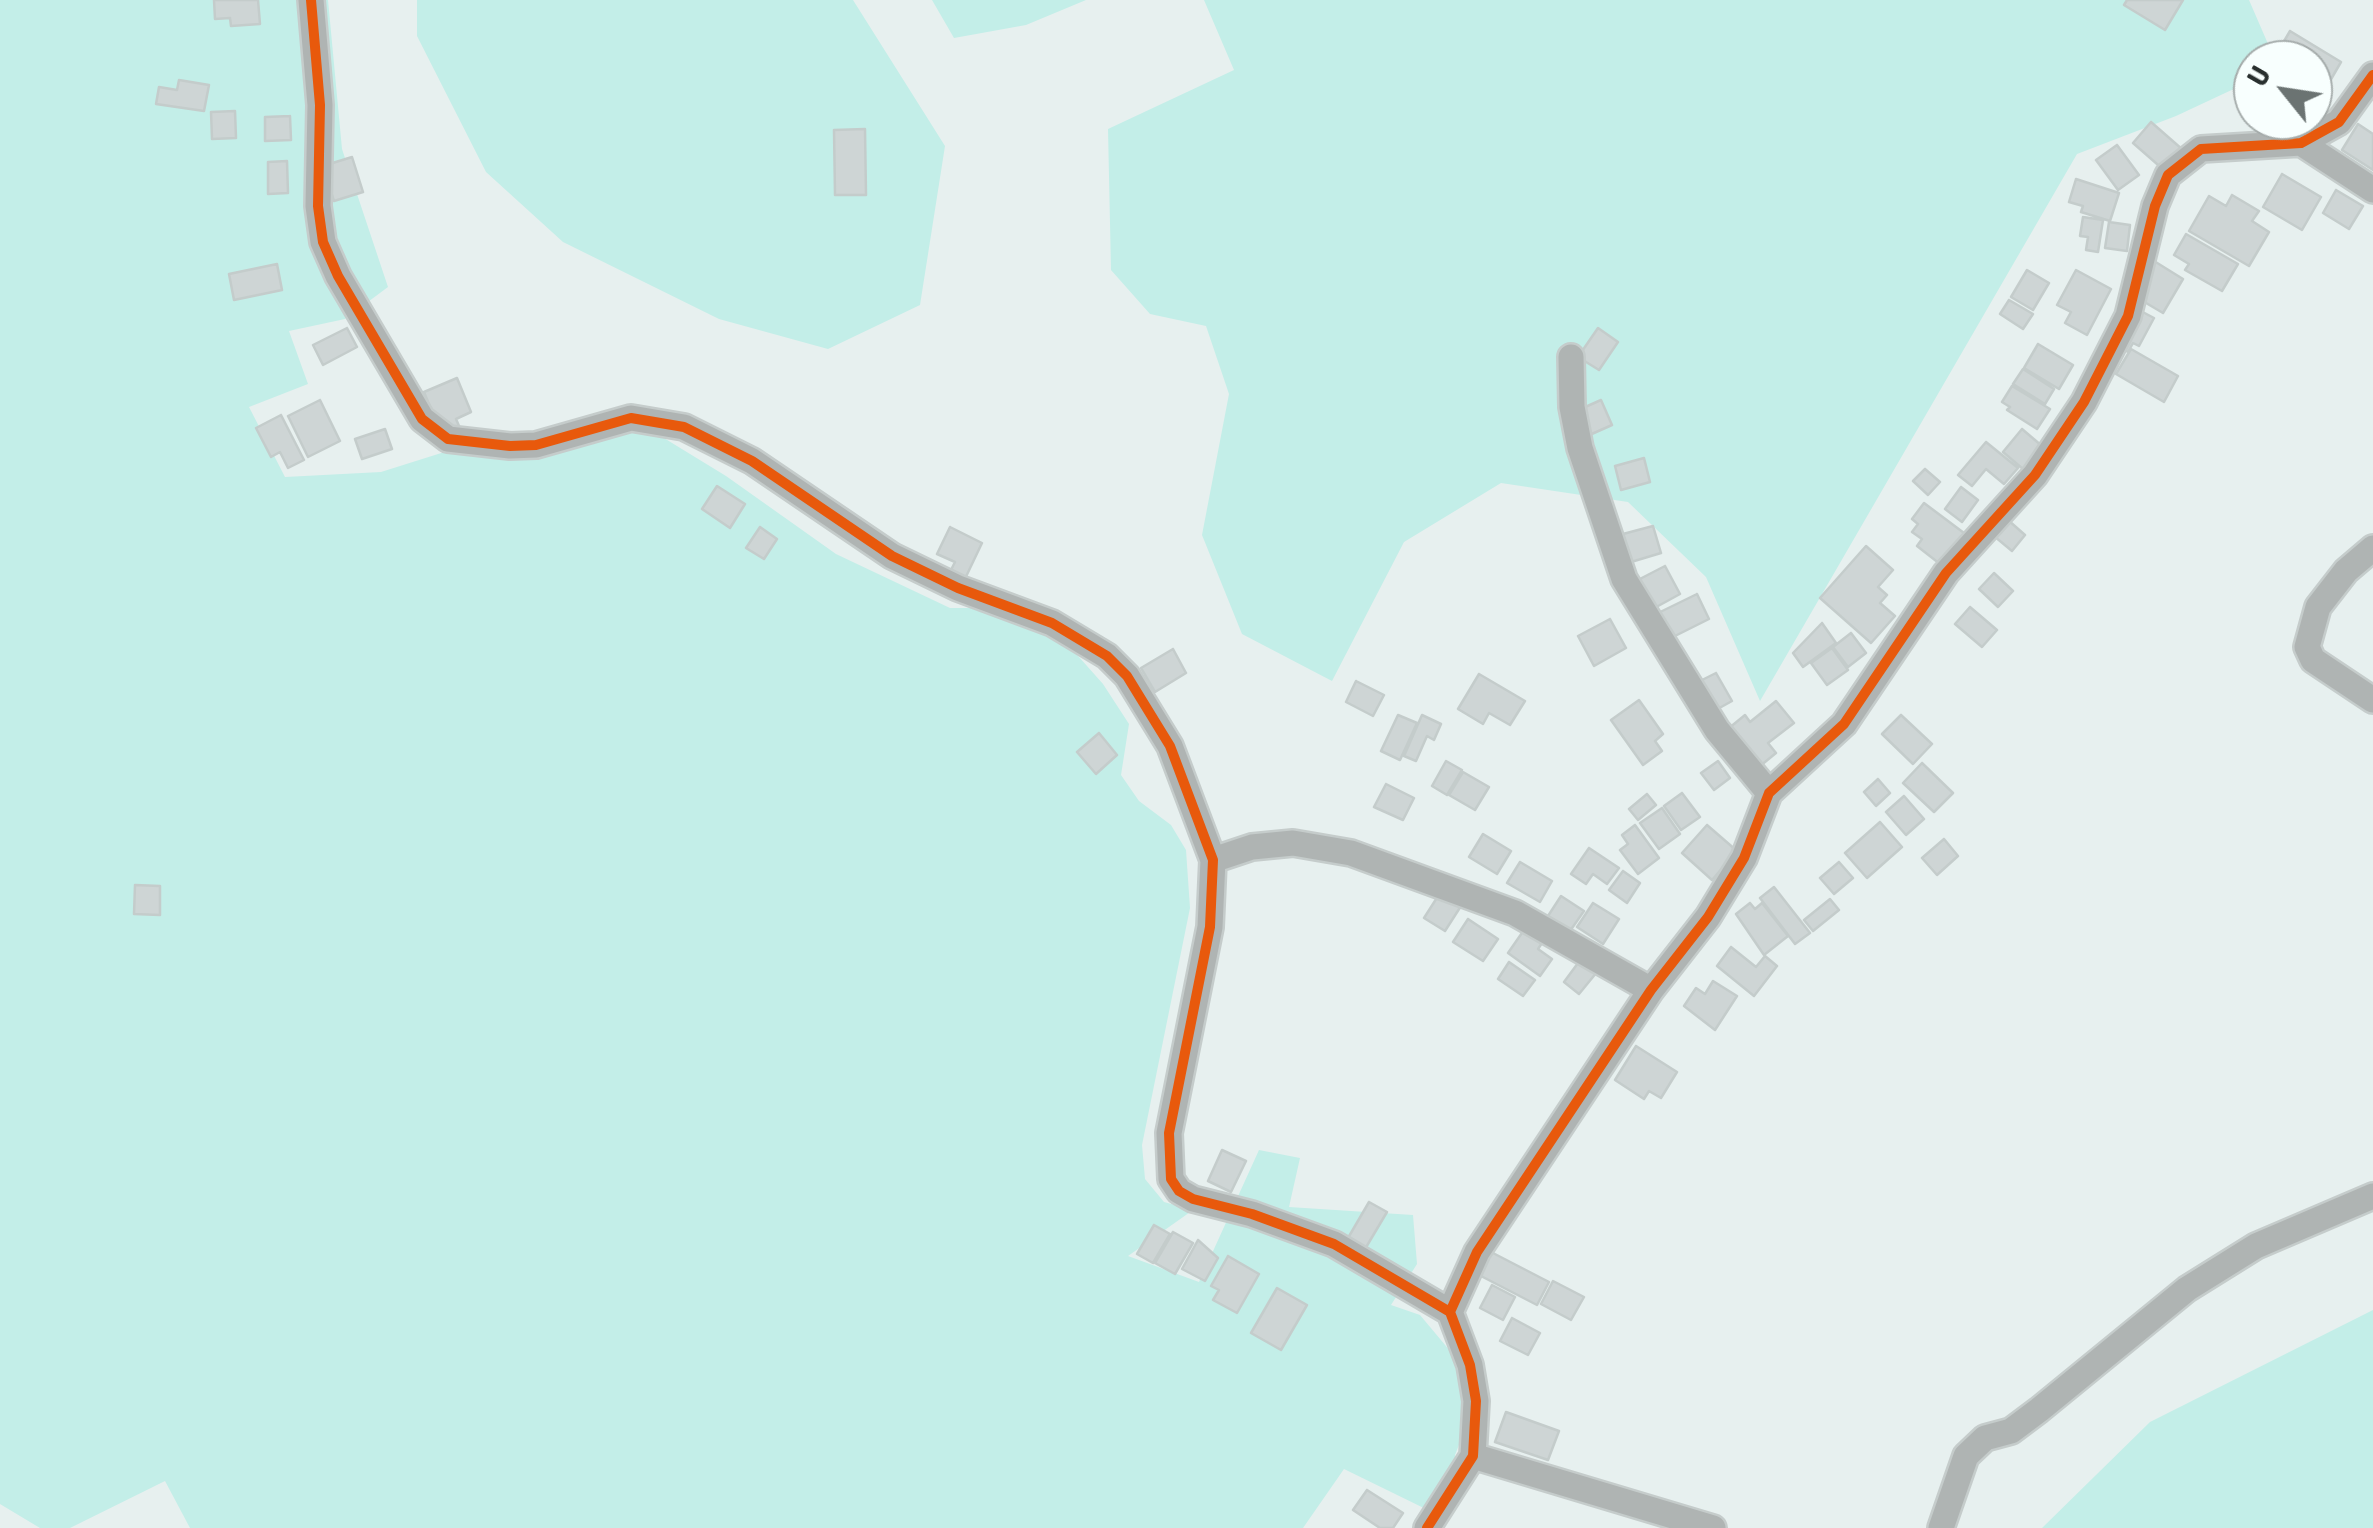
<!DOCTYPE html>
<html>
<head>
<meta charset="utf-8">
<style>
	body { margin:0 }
	#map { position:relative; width:2373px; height:1528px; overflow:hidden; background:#e7f0ef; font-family:"Asap Condensed",sans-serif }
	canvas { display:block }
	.north { position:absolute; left:2233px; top:40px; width:100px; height:100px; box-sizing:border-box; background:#f8fffe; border:2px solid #a5acab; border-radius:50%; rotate:300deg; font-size:28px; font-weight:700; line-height:40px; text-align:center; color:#282f2e }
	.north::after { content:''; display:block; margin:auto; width:35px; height:45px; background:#6b7372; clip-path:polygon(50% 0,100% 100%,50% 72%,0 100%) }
</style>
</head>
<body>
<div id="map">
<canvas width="2373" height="1528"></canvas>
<div class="north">U</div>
</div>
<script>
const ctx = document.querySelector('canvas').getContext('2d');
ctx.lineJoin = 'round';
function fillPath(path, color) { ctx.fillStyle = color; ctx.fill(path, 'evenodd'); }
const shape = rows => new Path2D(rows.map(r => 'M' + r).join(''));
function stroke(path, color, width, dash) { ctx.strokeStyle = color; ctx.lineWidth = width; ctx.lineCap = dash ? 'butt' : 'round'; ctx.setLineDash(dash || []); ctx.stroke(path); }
fillPath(shape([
	[0,0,328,0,342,149,388,287,345,319,289,331,308,384,249,407,285,477,381,472,454,449,641,424,726,476,836,554,950,608,982,608,1023,615,1071,648,1103,684,1129,724,1121,775,1139,801,1171,825,1186,850,1190,908,1142,1145,1145,1179,1164,1202,1193,1210,1128,1256,1199,1282,1259,1150,1300,1158,1289,1207,1413,1215,1417,1264,1391,1305,1420,1315,1456,1358,1470,1417,1455,1455,1457,1477,1436,1514,1344,1469,1303,1528,190,1528,165,1481,70,1528,40,1528,0,1504],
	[417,0,853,0,945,146,920,305,828,349,719,319,563,242,486,172,417,36],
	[932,0,1086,0,1026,25,954,38],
	[1204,0,2249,0,2275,60,2253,60,2253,80,2176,116,2077,154,1760,701,1706,577,1628,502,1501,483,1404,542,1332,681,1242,634,1202,535,1229,394,1206,326,1150,314,1111,270,1108,129,1234,70],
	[2373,1310,2373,1528,2042,1528,2150,1422]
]), '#c3eee8');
const building = shape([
	[214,0,258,0,260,24,231,26,230,18,215,19,214,0],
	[2127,0,2183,0,2165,30,2124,5,2127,0],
	[2290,31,2341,62,2330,81,2313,78,2313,60,2284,60,2276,55,2290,31],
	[179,80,209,85,204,111,156,104,159,87,177,90,179,80],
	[235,111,236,138,212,139,211,112,235,111],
	[290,116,291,140,265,141,265,117,290,116],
	[2151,122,2183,150,2165,171,2133,143,2151,122],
	[2358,124,2373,134,2373,170,2342,150,2358,124],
	[865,129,866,195,835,195,834,130,865,129],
	[2117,145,2139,175,2118,190,2096,160,2117,145],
	[352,157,363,192,334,201,323,166,352,157],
	[287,161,288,193,268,194,268,162,287,161],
	[2282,174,2321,197,2302,230,2263,207,2282,174],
	[2076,179,2119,193,2110,221,2081,212,2083,206,2069,202,2076,179],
	[2336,190,2363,206,2349,229,2323,213,2336,190],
	[2232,195,2259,211,2252,221,2269,232,2249,266,2189,231,2209,196,2226,206,2232,195],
	[2083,217,2103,220,2098,252,2086,250,2088,237,2080,236,2083,217],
	[2109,222,2130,225,2127,251,2105,248,2109,222],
	[2186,234,2238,264,2222,291,2185,270,2189,264,2174,255,2186,234],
	[2154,261,2183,279,2163,313,2141,300,2154,261],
	[277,264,282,290,234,300,229,274,277,264],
	[2027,270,2049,283,2033,310,2011,297,2027,270],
	[2076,270,2111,289,2087,335,2065,323,2071,312,2057,305,2076,270],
	[2009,300,2033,314,2023,329,2000,314,2009,300],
	[2137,309,2154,318,2139,346,2133,343,2128,352,2117,346,2137,309],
	[347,328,357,347,323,365,313,345,347,328],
	[1598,328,1618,342,1599,370,1578,357,1598,328],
	[2038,344,2073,365,2059,389,2024,368,2038,344],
	[2131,349,2178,376,2164,402,2116,374,2131,349],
	[2023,369,2054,389,2045,404,2013,384,2023,369],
	[457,378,471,412,456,419,459,426,441,434,424,392,457,378],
	[2012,386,2050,409,2037,429,2007,410,2010,407,2002,402,2012,386],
	[320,400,340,441,308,457,288,416,320,400],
	[1601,400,1612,425,1585,437,1574,412,1601,400],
	[281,415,304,460,288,468,280,452,271,457,256,428,281,415],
	[385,429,392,449,362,459,355,439,385,429],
	[2022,429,2042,446,2023,469,2003,452,2022,429],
	[1986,442,2018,468,2004,484,1986,469,1972,486,1958,475,1986,442],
	[1644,458,1650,482,1621,490,1615,466,1644,458],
	[1925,469,1940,482,1928,495,1913,481,1925,469],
	[717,486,745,504,730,528,702,509,717,486],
	[1961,487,1978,500,1962,522,1945,509,1961,487],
	[1924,503,1964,533,1940,564,1917,546,1922,539,1912,532,1918,524,1912,519,1924,503],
	[2008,520,2025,535,2012,551,1994,536,2008,520],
	[1653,526,1661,553,1631,562,1623,534,1653,526],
	[760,527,777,539,764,559,746,548,760,527],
	[950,527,982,543,962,585,947,578,955,562,937,554,950,527],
	[1866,546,1893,570,1878,587,1887,595,1880,603,1895,616,1871,643,1820,598,1866,546],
	[1665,566,1680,594,1649,611,1634,582,1665,566],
	[1994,573,2013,591,1998,607,1979,589,1994,573],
	[1697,594,1709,619,1665,641,1652,616,1697,594],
	[1970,607,1997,630,1982,647,1955,624,1970,607],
	[1610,619,1626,648,1594,666,1578,636,1610,619],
	[1822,623,1836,643,1803,667,1793,653,1822,623],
	[1851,633,1866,653,1848,667,1833,647,1851,633],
	[1832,648,1848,670,1827,685,1811,663,1832,648],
	[1173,649,1186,673,1155,692,1141,668,1173,649],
	[1716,673,1732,701,1714,711,1698,682,1716,673],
	[1479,674,1525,701,1510,725,1489,713,1483,724,1458,709,1479,674],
	[1356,681,1384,695,1373,716,1346,702,1356,681],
	[1639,700,1663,734,1655,741,1662,751,1643,765,1611,720,1639,700],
	[1776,701,1794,723,1768,743,1776,753,1754,771,1723,733,1745,715,1750,722,1776,701],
	[1398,715,1417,723,1400,760,1381,751,1398,715],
	[1422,715,1441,724,1434,740,1427,736,1416,761,1404,756,1422,715],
	[1901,715,1932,744,1913,764,1882,734,1901,715],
	[1099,733,1117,755,1096,774,1077,752,1099,733],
	[1446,761,1462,770,1447,795,1432,786,1446,761],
	[1718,761,1730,778,1714,790,1701,773,1718,761],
	[1922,763,1953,793,1934,812,1903,783,1922,763],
	[1463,772,1489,787,1475,810,1449,795,1463,772],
	[1878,779,1890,793,1876,806,1864,792,1878,779],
	[1386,784,1414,798,1403,820,1374,807,1386,784],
	[1682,793,1700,817,1681,830,1664,806,1682,793],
	[1647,794,1656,805,1638,820,1629,809,1647,794],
	[1904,796,1924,819,1906,835,1886,812,1904,796],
	[1662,808,1680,834,1659,849,1640,823,1662,808],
	[1880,822,1902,847,1867,878,1845,853,1880,822],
	[1635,825,1659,858,1638,874,1620,850,1628,844,1622,835,1635,825],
	[1707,825,1737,851,1712,880,1682,853,1707,825],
	[1483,834,1511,851,1497,874,1469,857,1483,834],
	[1944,839,1958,856,1937,875,1922,858,1944,839],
	[1589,848,1619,868,1607,884,1593,874,1586,884,1571,874,1589,848],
	[1520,862,1552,881,1540,902,1507,883,1520,862],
	[1839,862,1853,878,1834,894,1820,878,1839,862],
	[1623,871,1640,883,1627,903,1609,890,1623,871],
	[135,885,160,886,160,915,134,914,135,885],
	[1774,887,1810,933,1795,944,1760,898,1774,887],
	[1440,893,1461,906,1445,931,1424,918,1440,893],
	[1561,896,1584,911,1570,931,1548,916,1561,896],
	[1830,899,1839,910,1813,931,1804,920,1830,899],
	[1593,903,1619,919,1603,944,1577,927,1593,903],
	[1750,903,1755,909,1762,903,1788,936,1764,955,1736,914,1750,903],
	[1468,919,1498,939,1483,961,1453,942,1468,919],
	[1524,930,1542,943,1538,949,1552,959,1540,976,1508,953,1524,930],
	[1731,947,1756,967,1765,956,1777,966,1754,996,1717,966,1731,947],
	[1581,959,1597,972,1579,994,1564,982,1581,959],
	[1509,962,1535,980,1523,996,1498,979,1509,962],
	[1713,981,1737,996,1715,1030,1684,1006,1696,988,1705,994,1713,981],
	[1636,1046,1677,1072,1661,1098,1649,1091,1644,1099,1615,1080,1636,1046],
	[1222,1150,1246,1161,1231,1192,1208,1181,1222,1150],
	[1369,1202,1387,1212,1365,1249,1348,1238,1369,1202],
	[1154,1225,1170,1234,1153,1263,1137,1254,1154,1225],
	[1173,1232,1193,1243,1175,1274,1155,1263,1173,1232],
	[1198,1240,1218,1258,1205,1281,1182,1269,1198,1240],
	[1491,1252,1549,1282,1537,1305,1479,1275,1491,1252],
	[1228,1256,1259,1274,1237,1313,1213,1300,1219,1290,1211,1286,1228,1256],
	[1553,1281,1584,1297,1571,1320,1541,1304,1553,1281],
	[1492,1285,1515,1297,1503,1320,1480,1308,1492,1285],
	[1277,1288,1307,1305,1281,1350,1251,1333,1277,1288],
	[1512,1318,1540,1333,1528,1355,1500,1341,1512,1318],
	[1506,1412,1559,1431,1548,1460,1495,1442,1506,1412],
	[1367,1490,1403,1513,1393,1528,1380,1528,1353,1510,1367,1490]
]);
fillPath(building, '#ced5d5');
stroke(building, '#c4cccb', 2.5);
const minor = shape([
	[311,0,320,105,318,206,323,242,338,276,422,419,448,439,510,446,536,445,631,418,684,427,752,461,892,556,958,588,1052,623,1107,656,1127,676,1170,746,1213,860,1210,927,1169,1133,1171,1179,1179,1191,1193,1199,1252,1214,1334,1244,1450,1312],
	[2301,143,2373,190],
	[1571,357,1572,407,1580,448,1624,579,1717,730,1769,793],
	[2373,548,2346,571,2318,607,2307,647,2313,660,2373,700],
	[1213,860,1252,847,1293,843,1351,853,1515,913,1651,990],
	[1473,1456,1713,1528],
	[1427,1528,1473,1456,1476,1401,1470,1365,1450,1312,1477,1252,1651,990,1708,917,1744,858,1769,793,1844,724,1946,573,2035,475,2084,402,2128,316,2155,206,2168,175,2201,149,2301,143,2339,122,2373,75],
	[1941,1528,1966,1456,1985,1438,2011,1431,2039,1410,2187,1289,2256,1246,2373,1196]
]);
stroke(minor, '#c5cccb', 30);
stroke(minor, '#afb4b3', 25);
stroke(shape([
	[311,0,320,105,318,206,323,242,338,276,422,419,448,439,510,446,536,445,631,418,684,427,752,461,892,556,958,588,1052,623,1107,656,1127,676,1170,746,1213,860,1210,927,1169,1133,1171,1179,1179,1191,1193,1199,1252,1214,1334,1244,1450,1312],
	[1427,1528,1473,1456,1476,1401,1470,1365,1450,1312,1477,1252,1651,990,1708,917,1744,858,1769,793,1844,724,1946,573,2035,475,2084,402,2128,316,2155,206,2168,175,2201,149,2301,143,2339,122,2373,75]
]), '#e8590c', 10);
</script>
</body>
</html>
